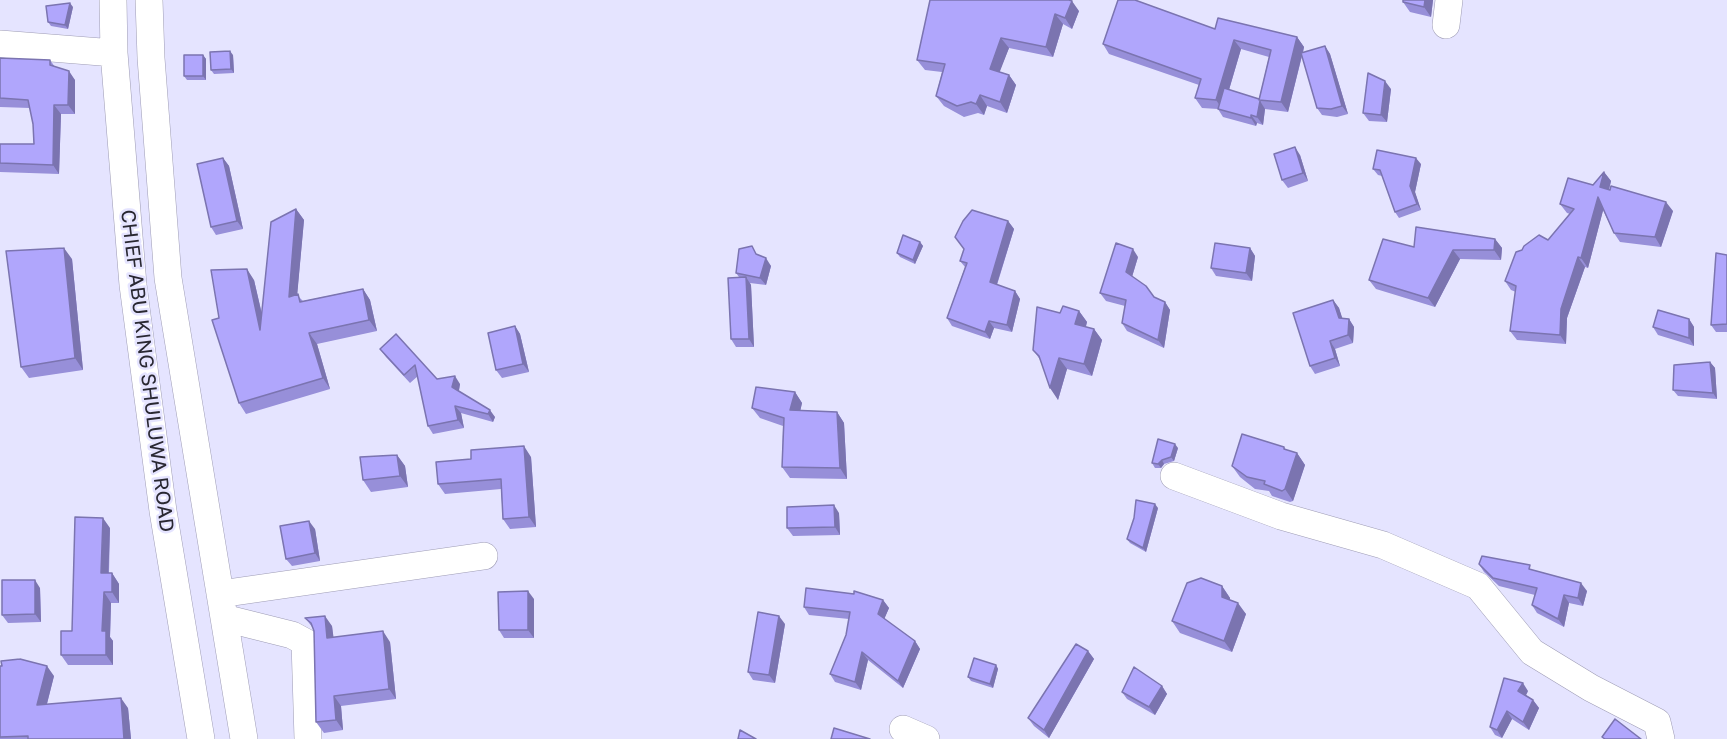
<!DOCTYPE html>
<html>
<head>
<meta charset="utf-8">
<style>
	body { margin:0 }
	canvas { display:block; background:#e5e4ff }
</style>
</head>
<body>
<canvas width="1727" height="739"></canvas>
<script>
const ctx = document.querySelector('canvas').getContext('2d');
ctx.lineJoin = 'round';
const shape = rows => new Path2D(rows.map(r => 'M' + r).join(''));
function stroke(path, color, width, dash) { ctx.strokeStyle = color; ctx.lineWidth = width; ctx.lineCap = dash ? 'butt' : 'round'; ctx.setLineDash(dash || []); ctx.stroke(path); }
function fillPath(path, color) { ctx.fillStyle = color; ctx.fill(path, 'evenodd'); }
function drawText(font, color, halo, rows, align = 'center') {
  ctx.font = font + ' "Golos Text",sans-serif'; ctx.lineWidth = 5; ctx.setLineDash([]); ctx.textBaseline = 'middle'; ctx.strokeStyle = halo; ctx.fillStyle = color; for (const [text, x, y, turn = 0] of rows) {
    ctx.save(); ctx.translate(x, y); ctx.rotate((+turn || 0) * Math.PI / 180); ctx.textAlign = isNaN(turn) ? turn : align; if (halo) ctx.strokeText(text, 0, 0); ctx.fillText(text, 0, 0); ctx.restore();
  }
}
const minor = shape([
	[113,0,114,53,133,285,163,511,201,739],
	[149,0,151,58,168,278,244,739],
	[1446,25,1449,0],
	[0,44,114,53],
	[1174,476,1281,516,1383,545,1478,586,1532,652,1591,688,1657,722,1661,739],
	[220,594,484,556],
	[224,618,292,635,305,642,308,739],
	[903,729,926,739]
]);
stroke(minor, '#9e9cb5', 28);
stroke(minor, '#fff', 27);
fillPath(shape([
	[930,0,1079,11,1072,29,1063,24,1053,57,1009,48,999,72,1009,75,1016,85,1007,113,987,106,984,115,978,113,964,117,944,106,936,96,942,72,925,70,917,60],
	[1403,0,1433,0,1431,17,1410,12,1403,2],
	[73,7,68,29,51,26,48,22],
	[1215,29,1297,37,1304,47,1303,53,1325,46,1330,54,1348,114,1337,117,1322,115,1317,108,1302,56,1288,112,1265,109,1263,125,1257,123,1256,126,1223,117,1218,109,1202,108,1195,98,1199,85,1109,54,1103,44],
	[1241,49,1269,57,1259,99,1229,90],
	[203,55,206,59,206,80,187,80,184,76],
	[233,55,234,73,214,74,211,70],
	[0,58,50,60,55,67,75,80,75,114,61,114,59,174,0,172,0,144,34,144,33,124,30,108,0,107],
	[1391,89,1387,122,1369,121,1363,113],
	[1300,155,1308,181,1288,188,1282,180],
	[223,158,229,166,243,229,216,235,211,227],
	[1421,164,1415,192,1421,210,1399,218,1395,212,1382,176,1378,175,1373,169],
	[1604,172,1611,181,1609,190,1673,211,1661,247,1620,242,1614,233,1603,210,1588,268,1585,267,1567,318,1566,344,1517,340,1510,331,1516,292,1511,290,1505,281,1548,240,1570,214,1567,213,1560,204,1593,185],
	[296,209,304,220,297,295,303,301,363,289,370,300,377,331,317,344,330,389,246,414,239,403,219,318,254,280,262,314],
	[1008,221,1014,229,997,285,1015,291,1020,299,1012,332,994,328,990,339,952,326,947,318,965,267,960,261],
	[1495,239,1502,248,1501,260,1460,259,1435,307,1376,289,1369,280,1414,247],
	[920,242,923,246,915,264,900,257,897,253],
	[1250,248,1255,256,1252,281,1216,276,1211,268],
	[758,255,771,266,766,285,750,283,751,285,754,347,736,347,731,339,739,277,736,273],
	[1727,255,1727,332,1716,332,1711,325],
	[1138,257,1132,277,1154,297,1165,302,1170,310,1164,348,1127,331,1122,323,1125,306,1106,301,1100,293],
	[72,259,83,370,29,378,21,367],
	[1333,300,1339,308,1342,319,1349,319,1354,327,1353,343,1335,349,1340,366,1315,374,1310,366],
	[1079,311,1087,322,1086,327,1094,329,1102,340,1092,376,1067,369,1058,400,1041,361,1033,350,1060,313],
	[1689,319,1694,327,1694,346,1658,335,1653,327],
	[515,326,520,334,529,372,502,378,496,370],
	[396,334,437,379,460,384,459,391,495,417,493,422,461,413,464,428,433,434,428,426,418,376,410,383,386,357,380,349],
	[1710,362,1715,368,1717,399,1678,396,1673,390],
	[795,392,802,403,800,411,837,412,844,423,847,479,790,478,782,467,783,426,760,418,752,408],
	[1284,447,1286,450,1297,453,1305,465,1293,501,1290,502,1272,496,1269,491,1255,489,1240,477,1232,466],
	[1178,448,1174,461,1164,464,1161,468,1155,468,1152,463],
	[397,455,405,466,408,487,371,492,363,480],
	[531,457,536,527,510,529,503,519,501,489,445,494,438,484],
	[1158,508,1146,552,1130,543,1127,539],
	[839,513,840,535,793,536,787,528],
	[110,528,109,573,112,573,119,584,119,603,111,603,110,637,113,641,113,665,68,665,61,655,72,631],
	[315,529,320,561,292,566,286,559],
	[1479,564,1533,570,1587,591,1583,606,1569,603,1564,627,1537,613,1532,605,1535,595,1499,586,1484,572],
	[1222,586,1230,598,1230,600,1246,614,1232,652,1180,633,1172,621],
	[40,588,41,622,8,623,2,615],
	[534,599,534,638,504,638,499,630],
	[883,600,889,608,884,619,915,641,920,649,903,688,868,660,861,690,835,682,830,674,846,635,849,619,809,615,804,607],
	[305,618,332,626,333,637,390,642,396,699,341,706,343,730,324,733,316,722,314,631,313,628],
	[785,624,775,683,753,680,748,672],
	[1088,651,1094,659,1049,738,1034,726,1028,718],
	[996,665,998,669,993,688,971,681,968,677],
	[0,666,54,676,47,704,128,708,131,739,0,739],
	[1162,686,1167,694,1155,715,1127,699,1122,692],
	[1528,691,1526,695,1533,700,1539,708,1529,730,1512,719,1502,738,1495,735,1490,727]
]), '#978fd9');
fillPath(shape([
	[1425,0,1433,0,1431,17,1424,7],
	[1072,1,1079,11,1072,29,1065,18],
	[70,3,73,7,68,29,65,25],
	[1055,14,1063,24,1053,57,1046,47],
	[1297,37,1304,47,1288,112,1281,102],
	[1001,38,1009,48,997,79,990,69],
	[1234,40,1241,49,1223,110,1216,100],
	[1325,46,1330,54,1348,114,1342,106],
	[230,51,233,55,234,73,231,69],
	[203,55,206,59,206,80,203,76],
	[69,71,75,80,75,114,68,105],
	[1009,75,1016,85,1007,113,1000,102],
	[1385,81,1391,89,1387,122,1381,115],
	[980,95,987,106,984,115,976,104],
	[1260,101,1265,109,1263,125,1257,117],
	[54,105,61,114,59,174,53,165],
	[1251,115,1257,123,1256,126,1251,118],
	[1295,147,1300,155,1308,181,1303,173],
	[223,158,229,166,243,229,237,221],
	[1416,158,1421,164,1415,192,1421,210,1417,204,1410,186],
	[1604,172,1611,181,1607,197,1600,187],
	[1598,197,1604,207,1588,268,1581,258],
	[1666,202,1673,211,1661,247,1655,237],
	[296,209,304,220,296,308,289,297],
	[1008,221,1014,229,995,290,990,282],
	[1495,239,1502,248,1501,260,1494,250],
	[920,242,923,246,915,264,913,260],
	[64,248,72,259,83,370,75,358],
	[1250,248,1255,256,1252,281,1246,273],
	[1133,249,1138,257,1131,280,1126,272],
	[1453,250,1460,259,1435,307,1428,298],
	[1578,257,1585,267,1567,318,1566,344,1560,335,1561,309],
	[766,258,771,266,766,285,760,278],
	[247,269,254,280,268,341,260,330],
	[746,277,751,285,754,347,749,339],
	[363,289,370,300,377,331,369,320],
	[1015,291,1020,299,1012,332,1007,325],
	[1333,300,1339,308,1345,326,1339,318],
	[1165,302,1170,310,1164,348,1158,340],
	[1079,311,1087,322,1083,335,1075,324],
	[1349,319,1354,327,1353,343,1348,335],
	[1689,319,1694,327,1694,346,1689,338],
	[989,321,994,328,990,339,985,332],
	[515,326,520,334,529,372,523,364],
	[1094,329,1102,340,1092,376,1084,364],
	[309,333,317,344,330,389,323,378],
	[1330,341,1335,349,1340,366,1335,358],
	[1059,358,1067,369,1058,400,1050,388],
	[1710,362,1715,368,1717,399,1713,393],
	[455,376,460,384,458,395,452,387],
	[795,392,802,403,798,421,790,410],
	[455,406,461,413,464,428,458,420],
	[490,410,495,417,493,422,488,414],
	[837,412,844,423,847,479,840,468],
	[1175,444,1178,448,1174,461,1171,457],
	[524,446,531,457,536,527,529,517],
	[1297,453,1305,465,1293,501,1285,489],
	[397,455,405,466,408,487,400,476],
	[1162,460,1164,464,1161,468,1158,464],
	[1155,504,1158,508,1146,552,1143,548],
	[834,505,839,513,840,535,835,527],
	[103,518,110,528,108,583,101,573],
	[309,521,315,529,320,561,315,553],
	[112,573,119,584,119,603,112,592],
	[35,580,40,588,41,622,35,614],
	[1581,583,1587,591,1583,606,1578,598],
	[1222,586,1230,598,1230,608,1222,597],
	[528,591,534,599,534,638,528,630],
	[104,592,111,603,110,637,113,641,113,665,106,655,102,631],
	[1564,595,1569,603,1564,627,1558,619],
	[883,600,889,608,883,622,878,614],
	[1238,603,1246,614,1232,652,1224,641],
	[325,616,332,626,335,648,327,638],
	[779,616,785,624,775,683,769,675],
	[383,631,390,642,396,699,389,689],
	[915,641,920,649,903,688,898,681],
	[1088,651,1094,659,1049,738,1044,730],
	[862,652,868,660,861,690,855,682],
	[996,665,998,669,993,688,990,684],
	[47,666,54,676,44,715,37,705],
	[1523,683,1528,691,1524,699,1518,691],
	[1162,686,1167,694,1155,715,1149,707],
	[334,696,341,706,343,730,336,720],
	[121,698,128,708,131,739,124,739],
	[1533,700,1539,708,1529,730,1523,722],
	[1507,711,1512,719,1502,738,1497,730]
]), '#7b74b0');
const building = shape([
	[930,0,1069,0,1072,1,1065,18,1055,14,1046,47,1001,38,990,69,1009,75,1000,102,980,95,976,104,971,102,957,106,936,96,945,64,917,60,930,0],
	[1118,0,1135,0,1215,29,1218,18,1297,37,1281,102,1259,100,1271,50,1234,40,1216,100,1195,98,1201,79,1103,44,1118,0],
	[1403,0,1425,0,1424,7,1403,2,1403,0],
	[70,3,65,25,48,22,46,6,70,3],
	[1325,46,1342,106,1331,109,1317,108,1301,53,1325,46],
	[230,51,231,69,211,70,210,52,230,51],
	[184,55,203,55,203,76,184,76,184,55],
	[0,58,50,60,50,65,69,71,68,105,54,105,53,165,0,163,0,144,34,144,33,124,28,100,0,98,0,58],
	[1368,73,1385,81,1381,115,1363,113,1368,73],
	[1224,88,1259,99,1260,101,1257,117,1251,115,1251,118,1218,109,1224,88],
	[1295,147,1303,173,1282,180,1274,154,1295,147],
	[1377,150,1416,158,1410,186,1417,204,1395,212,1380,170,1373,169,1377,150],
	[223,158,237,221,211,227,197,164,223,158],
	[1604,172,1600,187,1610,190,1611,186,1666,202,1655,237,1614,233,1598,197,1581,258,1578,257,1561,309,1560,335,1510,331,1516,286,1505,281,1516,252,1522,250,1524,246,1539,235,1548,240,1574,209,1560,204,1568,178,1593,185,1604,172],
	[296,209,289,297,298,294,300,302,363,289,369,320,309,333,323,378,239,403,212,320,219,318,211,270,247,269,260,330,271,222,296,209],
	[972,210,1008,221,990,282,1015,291,1007,325,989,321,985,332,947,318,967,263,960,261,964,249,955,237,963,221,972,210],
	[1416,227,1495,239,1494,250,1453,250,1428,298,1369,280,1383,239,1414,247,1416,227],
	[903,235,920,242,913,260,897,253,903,235],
	[1116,243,1133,249,1126,272,1146,286,1154,297,1165,302,1158,340,1122,323,1126,300,1100,293,1116,243],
	[1215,243,1250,248,1246,273,1211,268,1215,243],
	[752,246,756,254,766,258,760,278,736,273,739,249,752,246],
	[64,248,75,358,21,367,6,251,64,248],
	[1716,253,1727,255,1727,324,1711,325,1716,253],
	[746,277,749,339,731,339,728,278,746,277],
	[1333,300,1339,318,1349,319,1348,335,1330,341,1335,358,1310,366,1293,313,1333,300],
	[1063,306,1079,311,1075,324,1094,329,1084,364,1059,358,1050,388,1039,356,1033,350,1037,307,1060,313,1063,306],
	[1658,310,1689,319,1689,338,1653,327,1658,310],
	[515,326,523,364,496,370,488,333,515,326],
	[396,334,437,379,455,376,452,387,490,410,488,414,455,406,458,420,428,426,415,365,404,375,380,349,396,334],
	[1710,362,1713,393,1673,390,1674,365,1710,362],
	[756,387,795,392,790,410,837,412,840,468,782,467,784,418,752,408,756,387],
	[1242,434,1284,447,1284,449,1297,453,1285,489,1282,491,1264,484,1265,481,1247,477,1232,466,1242,434],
	[1158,439,1175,444,1171,457,1162,460,1158,464,1152,463,1158,439],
	[524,446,529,517,503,519,501,479,438,484,436,462,471,459,471,450,524,446],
	[397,455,400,476,363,480,360,457,397,455],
	[1136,500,1155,504,1143,548,1127,539,1134,518,1136,500],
	[834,505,835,527,787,528,787,507,834,505],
	[75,517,103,518,101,573,112,573,112,592,104,592,102,631,106,631,106,655,61,655,61,631,72,631,75,517],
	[309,521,315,553,286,559,280,526,309,521],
	[1482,556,1530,565,1529,569,1581,583,1578,598,1564,595,1558,619,1532,605,1537,588,1493,578,1479,564,1482,556],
	[1201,578,1222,586,1222,597,1238,603,1224,641,1172,621,1187,583,1201,578],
	[2,580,35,580,35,614,2,615,2,580],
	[806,588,854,594,854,591,883,600,878,614,915,641,898,681,862,652,855,682,830,674,846,635,850,612,804,607,806,588],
	[528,591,528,630,499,630,498,592,528,591],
	[758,612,779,616,769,675,748,672,758,612],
	[325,616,327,638,383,631,389,689,334,696,336,720,316,722,314,631,311,623,305,618,325,616],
	[1076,644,1088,651,1044,730,1028,718,1076,644],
	[974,658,996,665,990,684,968,677,974,658],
	[20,659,47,666,37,705,121,698,124,739,28,739,28,736,0,737,0,666,2,666,1,661,20,659],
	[1134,667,1162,686,1149,707,1122,692,1134,667],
	[1504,678,1523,683,1518,691,1533,700,1523,722,1507,711,1497,730,1490,727,1504,678],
	[1615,719,1641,739,1605,739,1602,737,1615,719],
	[834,728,870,739,831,739,834,728],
	[740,730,756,739,738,739,740,730]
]);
fillPath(building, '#b0a6fc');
stroke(building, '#7b74b0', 1.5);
drawText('20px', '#292832', '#e5e4ff', [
	["CHIEF ABU KING SHULUWA ROAD",147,371,83]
]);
</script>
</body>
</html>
